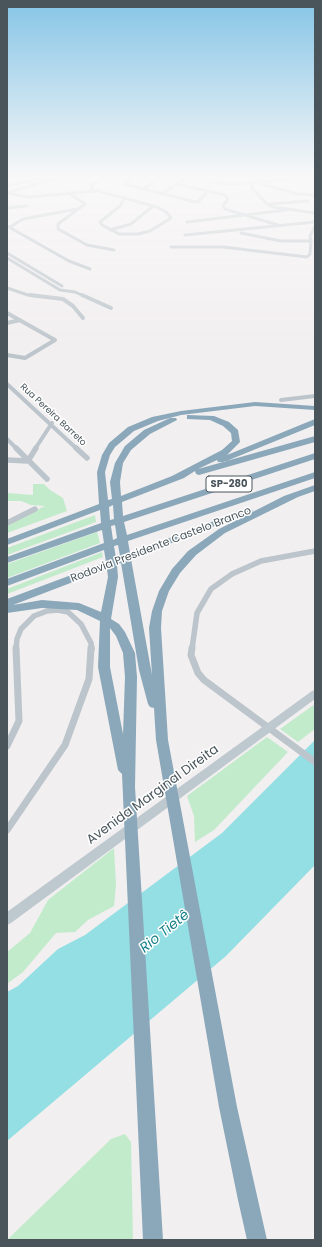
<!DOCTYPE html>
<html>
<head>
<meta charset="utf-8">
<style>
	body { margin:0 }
	#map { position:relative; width:322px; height:1247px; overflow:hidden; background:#f2eff0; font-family:Poppins,sans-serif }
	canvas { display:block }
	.frame { position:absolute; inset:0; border:8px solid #49555b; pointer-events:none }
</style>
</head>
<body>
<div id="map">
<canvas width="322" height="1247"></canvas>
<div class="frame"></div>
</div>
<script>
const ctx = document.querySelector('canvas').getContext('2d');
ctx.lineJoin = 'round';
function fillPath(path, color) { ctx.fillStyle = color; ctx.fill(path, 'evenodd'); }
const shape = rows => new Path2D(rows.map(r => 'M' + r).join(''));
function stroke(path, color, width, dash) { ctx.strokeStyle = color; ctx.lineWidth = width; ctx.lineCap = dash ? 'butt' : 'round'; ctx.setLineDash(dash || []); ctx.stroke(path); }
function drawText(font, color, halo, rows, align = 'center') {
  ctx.font = font + ' Poppins,sans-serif'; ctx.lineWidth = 3; ctx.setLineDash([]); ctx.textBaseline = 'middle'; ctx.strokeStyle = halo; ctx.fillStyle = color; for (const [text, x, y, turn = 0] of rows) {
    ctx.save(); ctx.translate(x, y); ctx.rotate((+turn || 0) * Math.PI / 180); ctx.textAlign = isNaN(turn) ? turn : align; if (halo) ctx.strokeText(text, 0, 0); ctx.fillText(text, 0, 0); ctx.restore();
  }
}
fillPath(shape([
	[33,484,44,484,50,490,63,498,67,511,7,533,7,524,45,506,31,505,21,501,7,501,7,493,33,495],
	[95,515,96,522,7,555,7,548],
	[97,532,100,543,7,578,7,564],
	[102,552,103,557,7,594,7,589],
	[315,704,315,729,298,742,280,729],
	[267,737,288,752,214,830,195,842,194,816,187,796],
	[114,848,116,885,114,906,88,920,75,932,56,933,23,972,7,984,7,952,30,933,48,900],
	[125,1134,131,1142,133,1240,7,1240,111,1139]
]), '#c2ebcc');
fillPath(shape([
	[315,740,315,865,226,956,7,1141,7,992,18,986,58,949,85,935,222,833]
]), '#93dfe4');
stroke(shape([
	[103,178,93,184,91,189,157,207,166,212,171,218,150,231,138,234,119,234,102,225,100,222,120,206,124,199],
	[133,178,124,184,195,202,199,201,208,191],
	[211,182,233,184,303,178],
	[253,183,251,187,267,204,273,207,315,213],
	[177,184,225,195,228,199,223,206,225,209,278,225],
	[261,184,298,194,315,195],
	[7,186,40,178],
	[142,189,160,178],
	[7,193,29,197,95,191],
	[7,193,56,178],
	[70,194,85,204,58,224,58,229,87,245,114,250],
	[161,194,186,178],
	[269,204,308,201],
	[7,208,27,206],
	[187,222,286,210],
	[7,226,69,261,90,269],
	[10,227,23,219,77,209],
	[110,230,131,224,153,206],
	[241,233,281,241,311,241,310,236,315,226],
	[185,235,315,222],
	[171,247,223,247,307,257,310,254,311,241],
	[7,253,62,286],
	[7,258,60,290,75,292,84,296],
	[7,288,28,295,38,296]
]), '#bcc5cb', 3);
stroke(shape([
	[30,295,63,299,73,306,83,318],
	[82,295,111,308],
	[7,313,55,340,25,358,7,355],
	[7,323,20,320],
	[7,384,77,449],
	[281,400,315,396],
	[7,439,17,449],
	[35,449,52,423]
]), '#bcc5cb', 4);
stroke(shape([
	[16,448,47,479],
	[76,448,87,458],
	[7,460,28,461,36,448],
	[7,523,35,509],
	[16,649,17,639,21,629,34,616,47,611,58,610,68,612,81,624,91,643,92,649],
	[192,649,197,613,211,589,232,574,261,561,315,551]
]), '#bcc5cb', 5.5);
stroke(shape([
	[192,648,191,655,198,673,204,680,315,762],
	[7,746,19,721,16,648],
	[7,830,65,745,89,679,91,648]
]), '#bcc5cb', 7);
fillPath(shape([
	[315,690,315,699,11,923,7,925,7,912,312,691,315,690]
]), '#bdc8cf');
fillPath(shape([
	[255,402,315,406,315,410,255,406,181,415,158,421,134,431,115,447,110,455,105,472,108,500,112,499,110,482,115,463,125,446,144,430,170,418,176,418,177,420,150,434,131,450,123,463,120,482,121,496,172,476,222,450,232,441,231,433,223,426,210,420,187,419,187,415,214,416,229,422,238,430,240,442,227,455,315,419,315,425,224,462,218,462,217,460,198,469,315,436,315,442,199,475,196,474,195,471,184,478,122,502,123,516,315,453,315,459,124,522,127,535,315,472,315,478,128,541,130,553,245,509,251,509,253,511,131,559,152,675,149,628,152,611,159,591,172,569,188,551,219,529,284,496,315,485,315,491,298,497,225,533,196,555,180,573,169,591,162,611,161,628,168,740,237,1107,267,1240,247,1240,238,1200,219,1107,156,740,154,708,150,707,148,704,139,670,121,563,117,565,118,577,111,619,119,624,125,632,135,653,137,677,135,787,163,1240,143,1240,122,774,118,770,98,667,100,621,77,610,42,608,7,613,7,599,106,562,104,550,7,586,7,579,104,543,102,530,7,563,7,557,101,523,100,510,7,545,7,539,99,504,97,472,102,455,109,443,128,427,152,417,181,411,255,402],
	[113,505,114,519,110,520,109,507,113,505],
	[115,525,117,538,113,540,111,526,115,525],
	[118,545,120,556,116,558,114,546,118,545],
	[107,569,108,577,101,612,79,603,42,600,13,605,107,569],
	[110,628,116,636,123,653,125,677,123,734,110,667,110,628]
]), '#8ba8ba');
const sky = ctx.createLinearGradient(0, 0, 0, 353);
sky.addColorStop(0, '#86c5e6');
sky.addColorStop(0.5, '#f9f8f8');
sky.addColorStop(1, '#f9f8f800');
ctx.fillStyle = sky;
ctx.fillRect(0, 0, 322, 353);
drawText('9px', '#49555b', '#fff', [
	["Rua Pereira Barreto",53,415,43]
]);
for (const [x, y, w] of [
	[229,484,46]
]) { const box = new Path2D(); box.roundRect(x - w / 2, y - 8, w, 16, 3); ctx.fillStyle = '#fff'; ctx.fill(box); stroke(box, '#49555b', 1); }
drawText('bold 10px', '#49555b', null, [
	["SP-280",229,484]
]);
drawText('11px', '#49555b', '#fff', [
	["Rodovia Presidente Castelo Branco",161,545,-21]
]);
drawText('13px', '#49555b', '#fff', [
	["Avenida Marginal Direita",153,795,-36]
]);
drawText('italic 14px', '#188189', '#fff', [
	["Rio Tietê",165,932,-39]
]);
</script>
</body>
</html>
